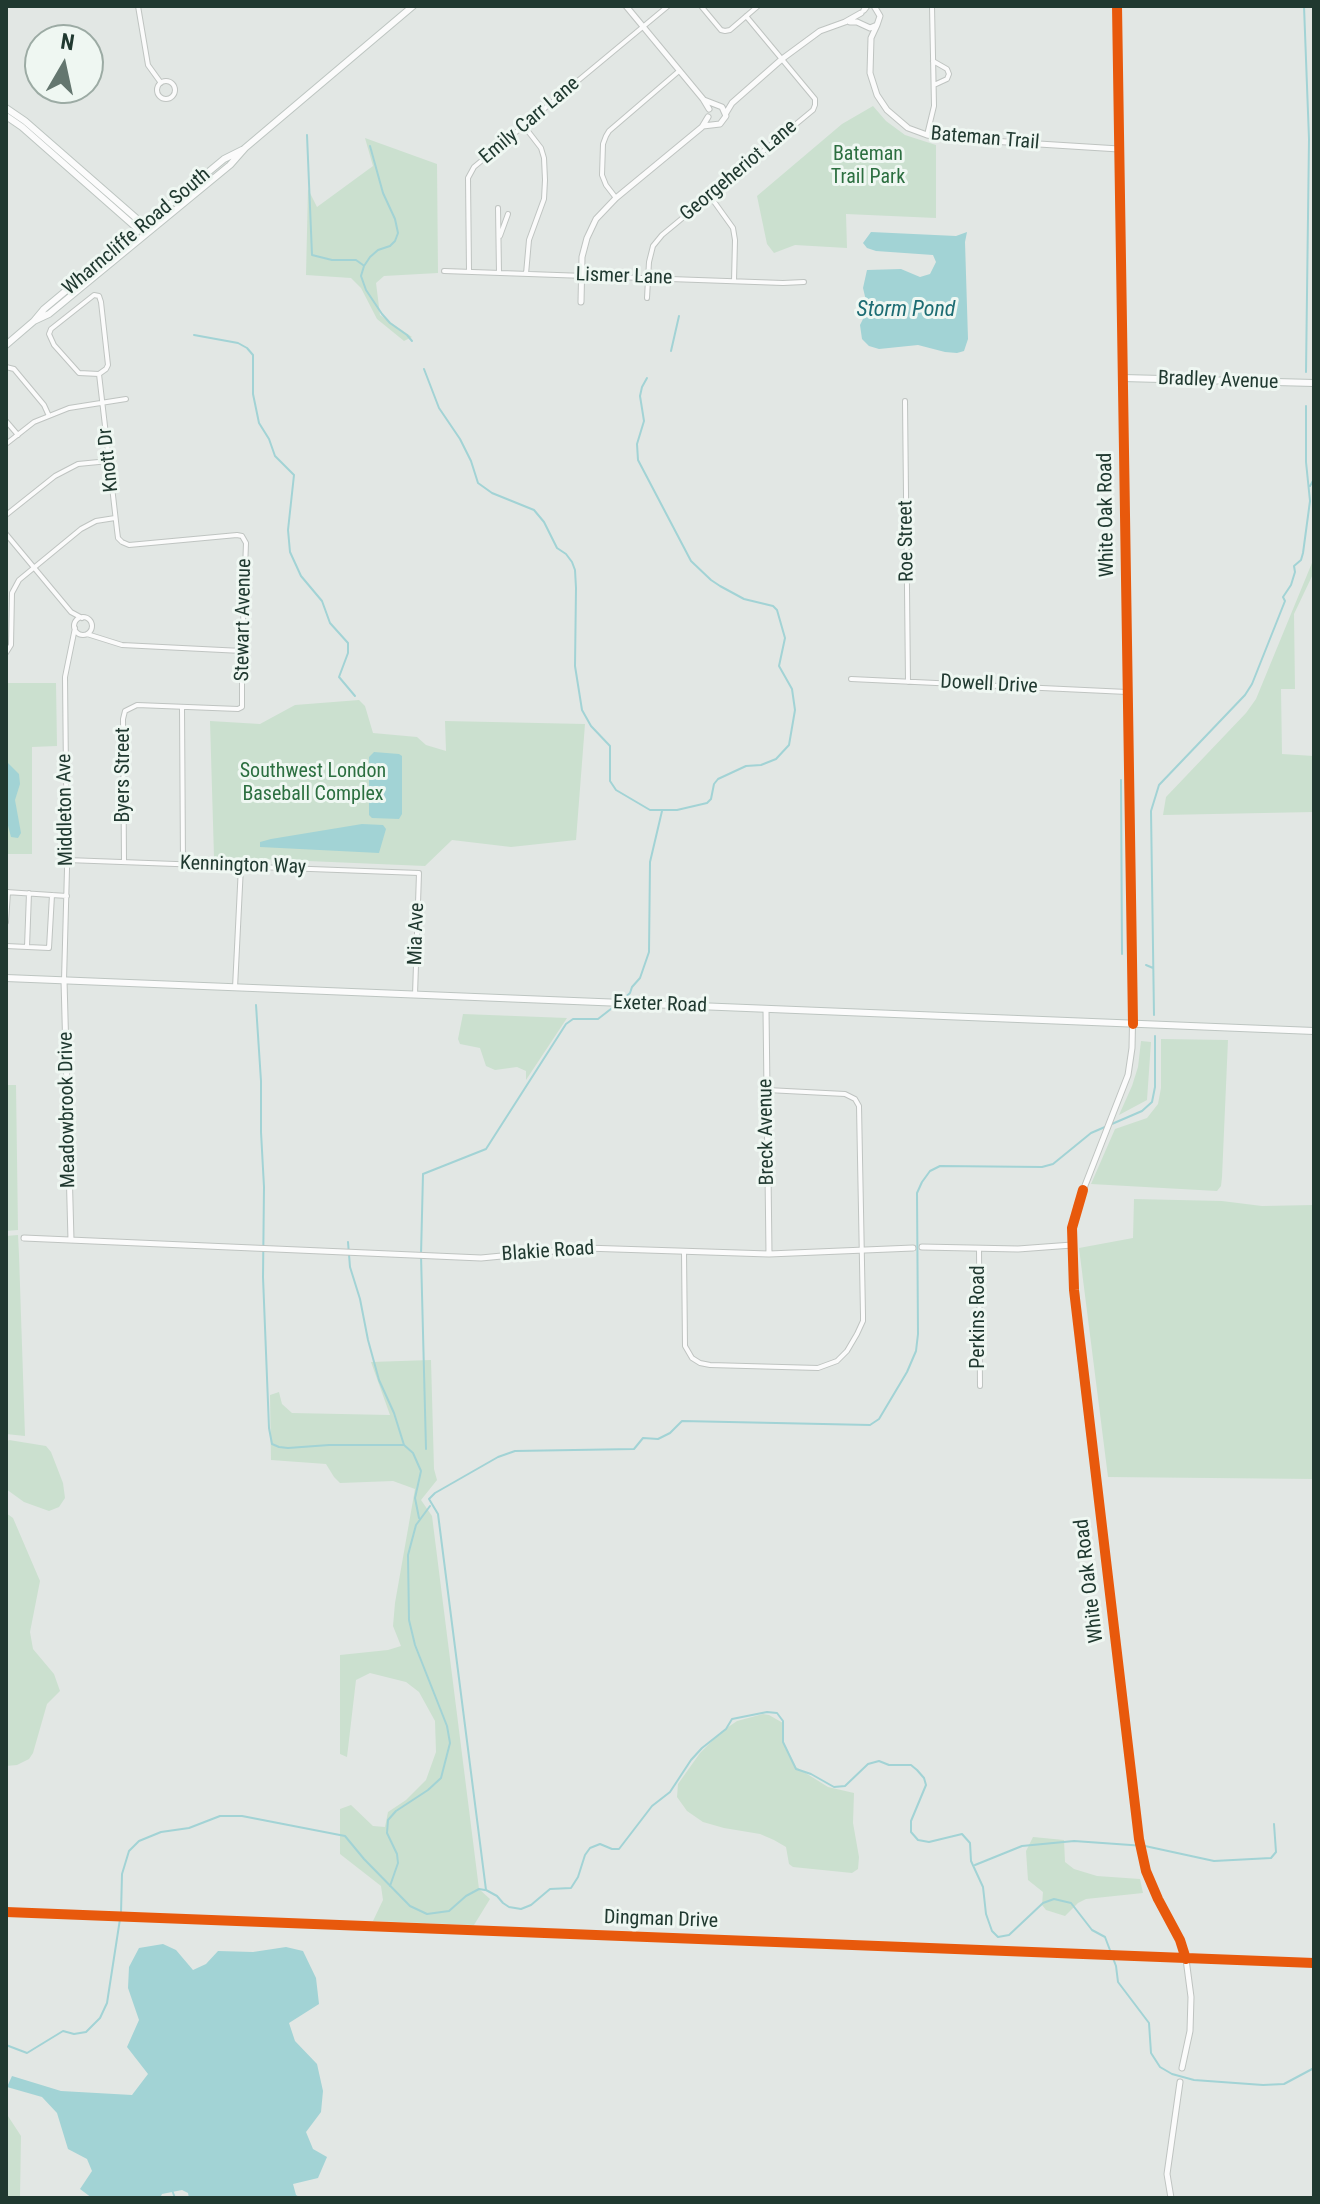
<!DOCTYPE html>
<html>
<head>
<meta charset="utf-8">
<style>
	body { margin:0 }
	#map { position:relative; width:1320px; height:2204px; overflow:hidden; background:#e2e7e4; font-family:"Roboto Condensed",sans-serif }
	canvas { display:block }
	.frame { position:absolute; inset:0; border:8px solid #203930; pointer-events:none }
	.north { position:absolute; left:24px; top:24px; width:80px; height:80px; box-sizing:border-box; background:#eff7f2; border:2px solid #9caba4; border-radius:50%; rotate:9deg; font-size:22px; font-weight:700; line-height:32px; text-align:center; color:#203930 }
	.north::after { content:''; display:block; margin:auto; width:28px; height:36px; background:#64766f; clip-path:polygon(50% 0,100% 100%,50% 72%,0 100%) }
</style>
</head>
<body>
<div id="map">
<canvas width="1320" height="2204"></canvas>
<div class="frame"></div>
<div class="north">N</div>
</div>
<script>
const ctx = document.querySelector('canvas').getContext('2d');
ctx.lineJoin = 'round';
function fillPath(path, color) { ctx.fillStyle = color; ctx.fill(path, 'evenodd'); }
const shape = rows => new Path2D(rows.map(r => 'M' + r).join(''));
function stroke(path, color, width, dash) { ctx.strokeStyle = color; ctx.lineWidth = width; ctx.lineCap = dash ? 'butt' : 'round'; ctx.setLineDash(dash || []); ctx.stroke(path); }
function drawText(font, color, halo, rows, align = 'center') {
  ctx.font = font + ' "Roboto Condensed",sans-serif'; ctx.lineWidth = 6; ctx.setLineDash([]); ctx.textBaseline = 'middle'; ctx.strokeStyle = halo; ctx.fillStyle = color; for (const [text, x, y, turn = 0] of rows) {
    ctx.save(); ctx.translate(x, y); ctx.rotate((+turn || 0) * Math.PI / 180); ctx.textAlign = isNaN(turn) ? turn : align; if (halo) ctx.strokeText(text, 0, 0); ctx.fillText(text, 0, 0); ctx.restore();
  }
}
fillPath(shape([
	[873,106,886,121,905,135,936,145,936,218,846,214,847,248,795,245,774,253,767,244,757,196,842,124],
	[365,138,437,164,438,273,384,276,376,283,380,315,412,337,404,341,377,319,361,288,351,278,306,275,308,189,317,207,373,166],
	[1314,558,1314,572,1294,614,1295,689,1281,689,1282,754,1314,756,1314,812,1163,815,1166,797,1246,713,1256,699],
	[6,683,56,683,57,746,32,747,32,854,6,854],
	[359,700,365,706,373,733,417,737,426,745,446,751,445,721,585,724,576,840,511,847,452,840,425,866,214,857,210,721,260,724,295,705],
	[463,1014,567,1018,526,1080,526,1071,517,1067,495,1070,486,1066,480,1048,460,1044,458,1039],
	[1161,1039,1228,1040,1222,1177,1221,1186,1217,1191,1091,1184,1115,1129,1147,1118,1158,1104,1161,1088],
	[1141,1041,1151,1042,1147,1100,1119,1115,1132,1086,1138,1067],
	[6,1085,16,1085,18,1230,6,1231],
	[1134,1199,1222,1201,1262,1206,1314,1205,1314,1479,1108,1477,1079,1248,1133,1238],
	[18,1235,19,1255,25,1436,6,1434,6,1236],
	[431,1360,434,1469,437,1480,421,1500,432,1516,479,1889,490,1899,474,1925,373,1921,383,1900,381,1886,340,1854,340,1809,351,1805,373,1826,385,1827,388,1812,406,1800,426,1780,436,1752,435,1721,419,1692,406,1682,370,1673,356,1680,347,1757,340,1754,340,1655,388,1650,401,1646,393,1626,395,1603,415,1489,393,1481,340,1483,334,1477,326,1464,271,1460,270,1395,279,1392,282,1404,292,1413,390,1415,371,1362],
	[9,1440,46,1446,51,1452,63,1483,65,1498,59,1507,49,1511,24,1502,6,1489,6,1442],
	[6,1513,13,1518,40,1581,30,1632,33,1649,54,1674,60,1691,47,1704,33,1753,29,1759,17,1765,6,1766],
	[763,1714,769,1715,783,1723,784,1743,796,1767,828,1787,854,1793,853,1823,859,1857,858,1869,852,1873,793,1867,789,1864,786,1847,774,1840,760,1834,724,1828,703,1822,687,1811,677,1797,678,1784,700,1753,721,1732,737,1721],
	[1033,1837,1064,1840,1065,1862,1074,1869,1097,1876,1140,1879,1143,1893,1086,1899,1078,1903,1065,1916,1046,1910,1042,1905,1043,1892,1028,1880,1026,1851],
	[6,2113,21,2136,20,2198,6,2198]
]), '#cbe0cf');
fillPath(shape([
	[871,232,956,236,967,232,965,242,968,339,964,351,957,353,945,352,918,345,879,349,869,346,862,339,860,325,868,309,863,288,867,270,901,269,920,277,930,274,936,262,933,255,876,251,867,248,863,243],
	[374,752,399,754,402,756,402,814,399,819,372,818,369,815,369,757],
	[6,761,19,774,20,784,15,800,21,833,18,838,11,837,6,818],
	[362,824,383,825,386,829,379,853,260,847,260,842,271,839],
	[163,1944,176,1950,193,1970,206,1964,218,1951,253,1952,286,1947,303,1951,316,1978,319,2004,289,2023,295,2041,317,2064,323,2091,321,2112,306,2132,313,2149,327,2157,318,2178,293,2184,296,2195,301,2198,189,2198,188,2193,182,2190,162,2194,160,2198,92,2198,80,2189,92,2171,87,2159,68,2149,57,2113,42,2097,7,2087,12,2076,61,2091,132,2095,148,2074,127,2047,139,2020,128,1988,129,1967,139,1948]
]), '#a2d3d5');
stroke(shape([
	[1304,6,1309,139,1306,372],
	[307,135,312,255,332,260,356,260,363,265],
	[370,146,383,193,395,219,398,233,395,241,390,246,378,250,370,257,364,266,361,276,366,290,382,314,390,323,407,335,412,341],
	[194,335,238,343,247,348,253,355,253,394,259,423,269,439,275,456,294,475,288,530,290,552,301,576,322,601,330,623,348,643,348,653,339,677,355,696],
	[671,351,679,316],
	[424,369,439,408,460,439,471,461,478,483,492,493,534,510,544,522,557,548,566,554,572,562,575,570,576,588,575,666,582,710,591,726,610,746,610,781,616,790,650,810,677,810,707,803,711,799,714,784,718,779,746,766,761,765,776,759,789,745,795,710,792,689,779,666,785,638,777,610,773,606,744,599,720,586,711,580,691,561,638,460,637,444,644,421,640,396,642,387,647,378],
	[1310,486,1314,479],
	[1121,780,1122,954],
	[1146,965,1153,968],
	[621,1001,630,993,632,987,640,978,649,952,650,862,662,811],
	[256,1005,261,1081,261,1132,264,1187,263,1277,269,1428,272,1444,279,1447,288,1448,329,1445,404,1445],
	[1154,1015,1151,811,1159,785,1245,695,1252,684,1285,601,1283,597,1291,585,1295,572,1294,566,1301,560,1303,553,1310,501,1306,462,1306,406],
	[1155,1036,1155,1087,1152,1102,1142,1111,1091,1133,1053,1164,1042,1167,940,1166,930,1171,922,1182,917,1193,918,1334,916,1351,907,1372,879,1419,870,1425,682,1421,670,1433,658,1439,643,1438,634,1449,515,1451,498,1457,435,1493,429,1499,438,1514,486,1890,497,1896,503,1903,509,1907,521,1909,531,1905,550,1889,571,1888,578,1877,585,1855,590,1848,600,1844,612,1849,619,1849,652,1806,670,1792,691,1760,702,1748,726,1729,732,1719,767,1712,777,1713,783,1721,783,1742,796,1769,811,1774,834,1787,845,1786,868,1764,879,1761,889,1765,911,1765,917,1770,924,1778,926,1785,911,1821,911,1832,918,1840,929,1842,962,1834,970,1843,971,1861,983,1887,986,1914,992,1931,998,1937,1009,1935,1043,1903,1054,1899,1071,1903,1092,1930,1105,1937,1116,1966,1118,1982,1149,2023,1151,2053,1160,2067,1172,2074,1194,2080,1263,2085,1284,2084,1314,2068],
	[6,1231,7,1231],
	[348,1242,350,1267,360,1299,368,1340,379,1380,394,1413,404,1445,413,1453,421,1471,415,1498,419,1518],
	[426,1449,421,1255,423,1174,486,1149,566,1024,573,1019,598,1019,616,1005],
	[975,1865,1022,1846,1074,1841,1145,1846,1214,1861,1271,1858,1276,1852,1274,1824],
	[390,1886,398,1863,397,1854,387,1833,388,1820,396,1811,428,1790,441,1778,450,1743,447,1726,415,1645,409,1620,408,1555,416,1525,430,1506],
	[121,1913,122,1874,129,1851,139,1841,161,1832,189,1828,220,1816,242,1816,345,1836,364,1859,410,1906,427,1914,449,1911,466,1896,479,1889,485,1890],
	[6,2045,27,2053,63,2031,74,2034,86,2032,100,2018,107,2003,120,1919],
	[172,2190,175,2198]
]), '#a2d3d5', 2);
const minor = shape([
	[138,6,148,65,161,83],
	[701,6,721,30,725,31,730,30,758,6],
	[933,61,947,69,949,74,947,79,934,85],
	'157 90a9 9 0 1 1 18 0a9 9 0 1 1-18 0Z',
	[524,126,541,148,544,158,545,180,544,199,529,240,526,274],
	[927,135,934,106,932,6],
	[710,196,733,228,735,240,734,281],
	[616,198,606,185,602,175,603,144,606,136,609,131,679,71],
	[498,208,499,273],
	[500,236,508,214],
	[444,271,783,283,804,282],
	[469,271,468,178,474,167,668,6],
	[647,298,649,262,653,246,662,235,813,110,815,105,815,99,746,16],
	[6,367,14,369,44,405,49,416],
	[99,374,79,373,54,345,49,334,51,329,94,295,99,296,101,302,108,365,106,369,99,374,117,530,118,538,122,542,129,545,237,535,242,536,246,543,242,651,242,707,238,709,137,705,125,711,123,719,124,862],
	[905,401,908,682],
	[6,421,18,435],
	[6,444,34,422,69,408,126,399],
	[6,515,55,476,78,464,109,461],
	[6,534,71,612,82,618],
	'74 626a9 9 0 1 1 18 0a9 9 0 1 1-18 0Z',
	[87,634,122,645,242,651],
	[6,653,11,645,12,593,19,580,81,529,96,521,115,518],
	[851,679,1127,692],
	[182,707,183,864],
	[67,860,419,873,415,995],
	[6,892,67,896],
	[6,922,8,892],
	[6,946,49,948,52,895],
	[27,947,29,893],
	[64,980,67,869,65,677,75,628],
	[235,988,241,866],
	[979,1248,980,1386],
	[684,1252,685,1346,692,1358,700,1363,710,1365,818,1368,837,1361,847,1351,857,1334,863,1321,863,1315,859,1106,855,1099,845,1094,767,1090]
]);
const tertiary = shape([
	[626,6,703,99,709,109],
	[1117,6,1133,1000,1132,1048,1128,1075,1077,1206,1072,1228,1072,1245,1080,1350,1139,1839,1146,1871,1158,1899,1180,1940,1186,1959,1191,1997,1190,2031,1182,2068],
	[864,10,867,6],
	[850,22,857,22,870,28,877,25,880,16,874,6],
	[877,25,871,38,870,73,877,95,887,110,908,128,927,135,943,138,1119,149],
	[726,113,732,103,782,59,820,31,845,22,861,13],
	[703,126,720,124,726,116,722,107,704,100],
	[581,302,582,257,587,238,596,219,616,198,702,127,708,117],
	[64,980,71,1240],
	[766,1010,769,1254],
	[24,1238,481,1258,585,1248,769,1254,913,1248],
	[922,1247,1018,1249,1072,1245],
	[6,1912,1314,1963],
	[1171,2198,1167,2174,1180,2082]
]);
const secondary = shape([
	[6,108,25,121,144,225],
	[6,116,22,127,139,230],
	[34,321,49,314,230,165,245,148,413,6],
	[6,345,34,321,44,309,153,218,224,159,242,150],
	[1123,378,1314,383],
	[6,978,1314,1031]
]);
stroke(minor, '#bfc4c1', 6);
stroke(tertiary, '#bfc4c1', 7);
stroke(secondary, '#bdc5c1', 8);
stroke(minor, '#fbfbfb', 4);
stroke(tertiary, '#fbfbfb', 5);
stroke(secondary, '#fbfbfb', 6);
stroke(shape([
	[1117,6,1133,1024],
	[1083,1190,1072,1228,1074,1290,1139,1839,1146,1871,1158,1899,1180,1940,1186,1959],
	[6,1912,1314,1963]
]), '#e8590c', 10);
drawText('20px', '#203930', '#eff7f2', [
	["Emily Carr Lane",530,121,-40],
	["Bateman Trail",985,139,5],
	["Georgeheriot Lane",739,171,-40],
	["Wharncliffe Road South",137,232,-40],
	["Lismer Lane",624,277,2],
	["Bradley Avenue",1218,381,2],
	["Knott Dr",109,460,-96],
	["White Oak Road",1107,515,-91],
	["Roe Street",907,541,-91],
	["Stewart Avenue",244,620,-89],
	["Dowell Drive",989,685,3],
	["Byers Street",124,775,-90],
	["Middleton Ave",66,810,-91],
	["Kennington Way",243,866,2],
	["Mia Ave",417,934,-88],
	["Exeter Road",660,1005,2],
	["Meadowbrook Drive",68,1110,-91],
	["Breck Avenue",767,1132,-91],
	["Blakie Road",548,1252,-4],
	["Perkins Road",979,1317,-90],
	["White Oak Road",1090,1581,-97],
	["Dingman Drive",661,1920,2]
]);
drawText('20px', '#2c6f40', '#eff7f2', [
	["Bateman",868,155],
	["Trail Park",868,178],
	["Southwest London",313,772],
	["Baseball Complex",313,795]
]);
drawText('italic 22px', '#1c6c73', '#eff7f2', [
	["Storm Pond",906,310]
]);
</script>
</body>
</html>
